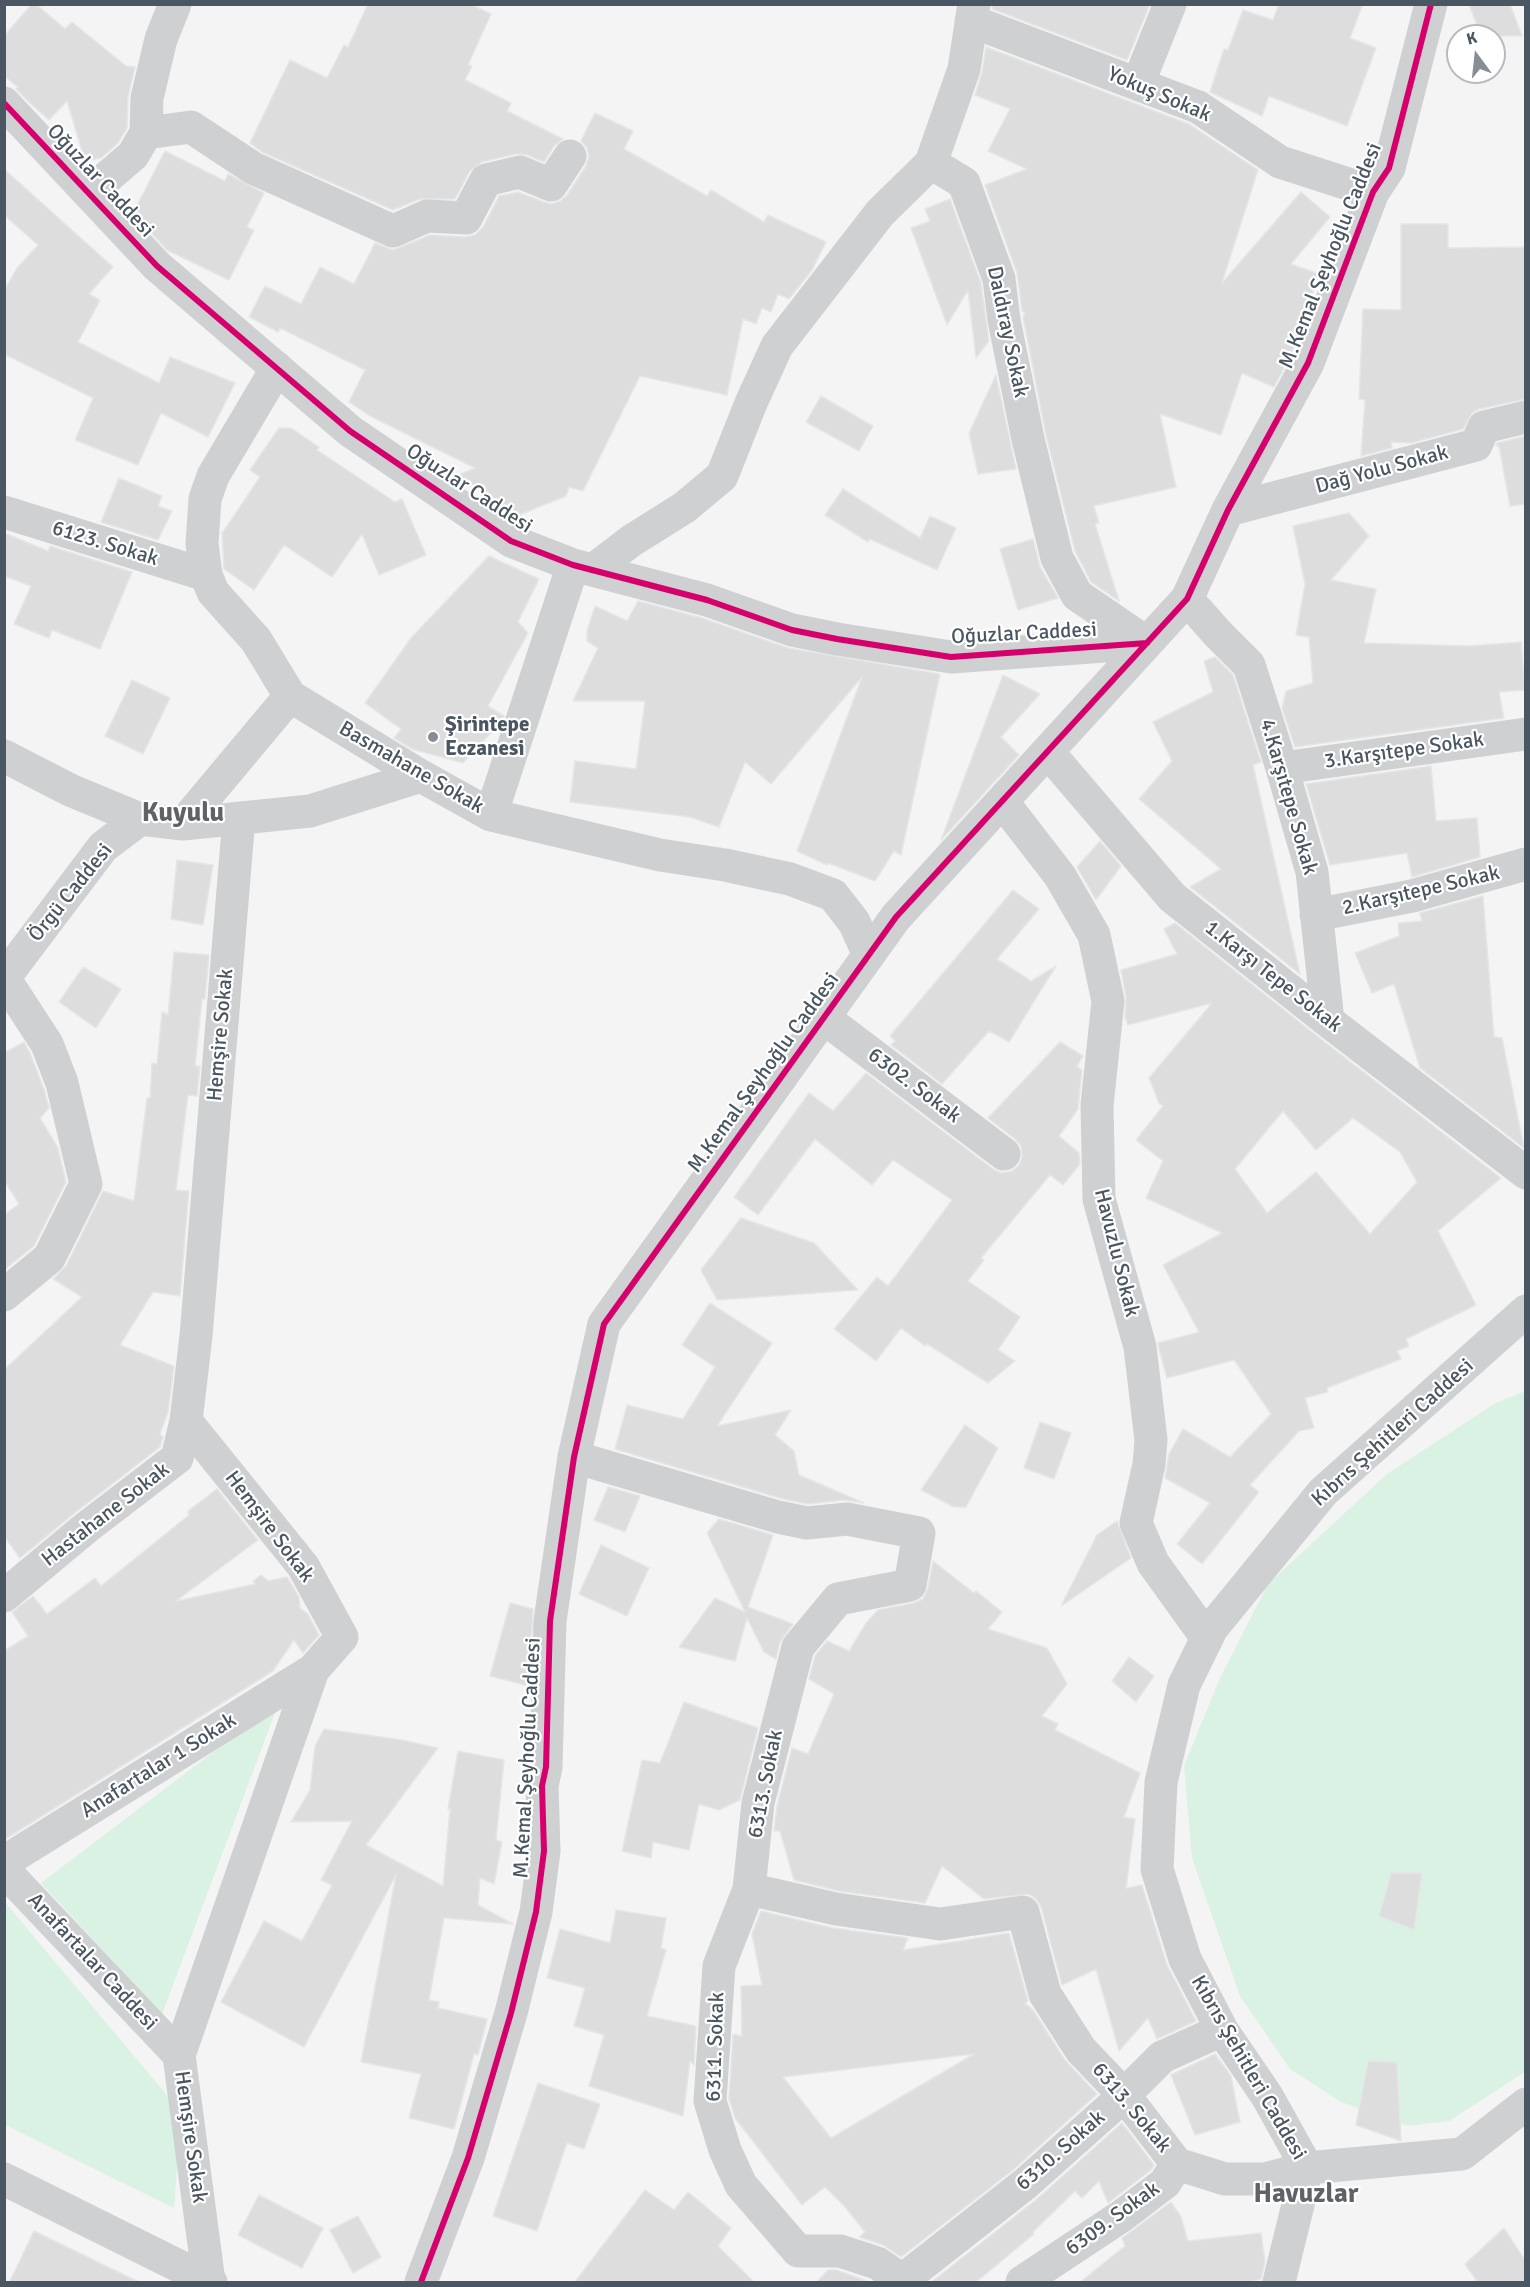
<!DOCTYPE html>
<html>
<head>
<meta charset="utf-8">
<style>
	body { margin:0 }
	#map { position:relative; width:1530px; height:2287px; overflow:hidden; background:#f4f4f4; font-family:Signika,sans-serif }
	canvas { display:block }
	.frame { position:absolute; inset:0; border:6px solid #4a5661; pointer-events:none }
	.north { position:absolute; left:1446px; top:24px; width:60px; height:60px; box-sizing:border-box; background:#fff; border:2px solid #b7bbc0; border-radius:50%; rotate:345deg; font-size:16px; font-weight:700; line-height:24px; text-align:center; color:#4a5661 }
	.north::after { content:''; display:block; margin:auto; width:21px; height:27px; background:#868d94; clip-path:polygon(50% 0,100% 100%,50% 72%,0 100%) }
</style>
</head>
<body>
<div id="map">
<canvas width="1530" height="2287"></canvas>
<div class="frame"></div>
<div class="north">K</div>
</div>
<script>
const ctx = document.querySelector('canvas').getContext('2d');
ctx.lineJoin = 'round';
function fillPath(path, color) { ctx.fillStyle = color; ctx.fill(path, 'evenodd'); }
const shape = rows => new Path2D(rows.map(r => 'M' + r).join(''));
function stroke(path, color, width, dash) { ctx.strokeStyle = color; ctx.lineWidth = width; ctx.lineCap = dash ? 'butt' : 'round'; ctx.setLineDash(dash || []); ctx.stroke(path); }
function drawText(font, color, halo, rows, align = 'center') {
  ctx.font = font + ' Signika,sans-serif'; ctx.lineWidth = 4.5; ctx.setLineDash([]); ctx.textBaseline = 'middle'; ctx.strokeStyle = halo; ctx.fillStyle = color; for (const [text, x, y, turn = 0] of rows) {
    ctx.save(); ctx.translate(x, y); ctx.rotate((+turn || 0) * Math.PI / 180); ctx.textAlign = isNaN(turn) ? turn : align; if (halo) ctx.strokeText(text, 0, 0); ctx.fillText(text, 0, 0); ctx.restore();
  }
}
fillPath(shape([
	[1525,1391,1525,2072,1449,2121,1408,2126,1341,2102,1290,2069,1240,1996,1192,1858,1184,1766,1220,1678,1268,1584,1387,1474,1494,1404],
	[279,1702,162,2014,41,1883],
	[4,1901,181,2112,174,2208,5,2125]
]), '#d9f2e3');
const building = shape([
	[32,4,36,4,65,29,72,22,126,66,135,67,128,97,127,128,118,143,101,158,85,161,67,101,49,120,31,104,16,89,18,87,4,76,4,36,32,4],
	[368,4,470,4,491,14,468,65,472,66,465,80,511,103,507,111,563,139,554,146,544,162,527,155,516,154,482,162,470,171,455,199,420,199,393,210,262,152,250,143,290,60,327,78,344,45,348,47,368,4],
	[992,4,1150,4,1127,60,992,9,992,4],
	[1279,4,1363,4,1350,38,1376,48,1347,126,1269,96,1262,116,1210,92,1224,49,1228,50,1243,10,1273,20,1279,4],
	[1469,4,1510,4,1522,36,1481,36,1469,4],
	[986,47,1189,124,1258,170,1222,283,1301,192,1330,217,1291,264,1319,274,1291,355,1274,387,1242,373,1221,435,1160,414,1176,487,1094,506,1099,523,1095,524,1119,601,1091,582,1075,551,1046,435,1023,317,1025,313,1022,311,1017,273,985,185,1027,169,988,151,1010,109,975,95,982,72,986,47],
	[595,113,633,131,624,149,707,196,711,190,764,222,768,215,826,242,812,270,789,299,778,294,771,312,762,308,756,324,743,319,727,395,640,376,583,491,569,487,566,496,519,515,458,475,475,468,370,416,349,402,365,370,280,328,278,332,249,317,265,286,301,304,320,267,354,284,375,243,393,250,430,235,465,237,475,235,483,227,499,196,518,192,544,202,552,204,560,201,567,195,586,166,589,156,587,148,581,141,595,113],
	[165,151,225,181,228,174,264,193,247,227,254,230,229,280,167,250,133,213,165,151],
	[4,169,113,267,89,294,100,300,78,342,159,383,170,357,235,383,208,437,161,413,138,465,75,440,93,398,4,354,4,291,17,268,38,245,4,215,4,169],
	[950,199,981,283,989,341,976,358,968,290,947,325,911,228,930,221,925,209,950,199],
	[1401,224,1448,224,1448,248,1526,247,1526,399,1479,409,1472,413,1463,429,1411,443,1391,442,1392,448,1361,456,1365,400,1359,399,1363,309,1401,310,1401,224],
	[996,375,1016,469,978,474,969,433,996,375],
	[821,396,873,426,859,451,806,422,821,396],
	[279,428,291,428,319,447,317,450,395,502,402,499,426,555,379,575,362,534,332,577,284,545,254,590,224,569,222,532,223,532,260,477,250,470,279,428],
	[1526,436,1526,504,1510,506,1499,446,1496,446,1497,443,1526,436],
	[119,478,162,496,158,506,172,511,158,540,101,522,119,478],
	[843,489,920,538,930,516,956,528,937,570,870,539,868,542,825,515,843,489],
	[1349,513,1369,536,1331,580,1376,589,1364,643,1469,646,1521,642,1525,690,1499,692,1504,718,1295,747,1282,708,1286,691,1313,683,1309,637,1296,635,1305,584,1293,526,1349,513],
	[4,533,48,551,50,546,132,572,100,649,52,630,49,638,14,624,31,586,4,576,4,533],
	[1033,539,1040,567,1058,598,1018,610,1000,549,1033,539],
	[489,556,539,579,518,622,528,633,488,706,504,716,503,720,463,763,412,749,394,738,401,729,365,703,411,638,489,556],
	[638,601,702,618,788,648,940,674,901,855,894,851,875,881,828,863,827,865,797,851,862,677,771,784,745,762,719,827,690,817,570,802,575,761,636,769,645,701,573,701,598,648,587,641,587,631,595,606,627,621,638,601],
	[1215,657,1233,675,1261,762,1253,765,1300,974,1190,887,1221,869,1139,799,1172,761,1153,722,1213,692,1204,661,1215,657],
	[1003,675,1040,694,1001,737,1019,755,941,840,1003,675],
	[132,680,170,698,143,754,105,736,132,680],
	[1431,766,1436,821,1477,818,1480,857,1412,877,1407,853,1330,865,1306,784,1431,766],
	[1100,841,1121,866,1096,900,1077,867,1100,841],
	[177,860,213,865,203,925,171,919,177,860],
	[1013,890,1039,909,997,959,1031,981,1056,966,1009,1042,989,1031,942,1084,891,1045,895,1041,890,1036,1013,890],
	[1483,896,1494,1037,1502,1038,1524,1148,1420,1068,1394,984,1372,993,1355,953,1399,936,1398,923,1422,921,1420,913,1483,896],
	[1175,923,1317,1036,1501,1178,1438,1231,1476,1305,1406,1339,1409,1346,1397,1351,1401,1359,1327,1388,1328,1392,1305,1398,1314,1428,1299,1431,1250,1485,1259,1492,1202,1564,1177,1544,1210,1503,1165,1478,1169,1454,1183,1429,1230,1457,1271,1414,1234,1360,1167,1378,1159,1349,1158,1343,1199,1332,1163,1265,1222,1233,1146,1198,1163,1161,1136,1140,1163,1106,1159,1103,1149,1078,1212,1003,1128,1025,1125,1017,1126,997,1121,970,1177,954,1164,929,1175,923],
	[1283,1111,1316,1150,1353,1118,1400,1152,1417,1182,1370,1234,1316,1172,1267,1213,1235,1169,1283,1111],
	[174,952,209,955,205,999,202,999,195,1066,200,1066,197,1096,188,1095,176,1190,189,1191,180,1296,153,1292,120,1345,174,1366,168,1412,160,1434,163,1437,160,1447,76,1512,20,1558,4,1536,4,1370,82,1297,53,1279,66,1266,103,1191,134,1201,147,1098,150,1098,152,1063,157,1064,162,1012,168,1015,174,952],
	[83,967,121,989,96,1028,59,1002,83,967],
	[24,1042,30,1053,44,1089,49,1108,40,1118,58,1148,66,1182,34,1246,4,1270,4,1215,19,1204,4,1180,4,1053,24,1042],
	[1060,1042,1083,1056,1077,1066,1082,1070,1078,1109,1059,1136,1079,1153,1080,1164,1063,1185,1050,1175,981,1258,984,1260,968,1281,1020,1317,998,1350,1015,1361,988,1383,927,1344,925,1346,901,1328,876,1361,834,1329,877,1277,888,1286,952,1200,893,1160,872,1185,815,1139,758,1215,734,1197,809,1093,833,1111,866,1073,993,1169,1002,1173,1012,1171,1019,1165,1022,1157,1021,1146,1015,1139,988,1118,1060,1042],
	[741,1218,814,1243,858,1290,717,1300,701,1270,741,1218],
	[710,1303,772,1343,717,1426,791,1410,775,1435,794,1451,799,1475,864,1503,845,1500,808,1504,783,1499,615,1449,627,1405,683,1419,715,1367,682,1345,710,1303],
	[1040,1422,1071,1433,1054,1479,1024,1468,1040,1422],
	[965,1425,998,1448,966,1507,954,1507,921,1490,965,1425],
	[608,1487,640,1496,625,1532,594,1520,608,1487],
	[217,1489,258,1540,176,1601,255,1584,253,1581,261,1575,268,1581,287,1577,299,1597,300,1608,308,1614,319,1635,303,1653,294,1640,273,1671,4,1840,4,1651,28,1636,12,1612,33,1596,47,1614,95,1578,101,1586,189,1515,188,1511,217,1489],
	[719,1519,773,1535,748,1607,793,1624,780,1642,776,1659,764,1652,747,1618,735,1661,679,1647,715,1598,745,1612,707,1533,719,1519],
	[1117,1521,1131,1558,1061,1606,1097,1535,1117,1521],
	[601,1545,649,1568,627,1616,579,1594,601,1545],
	[933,1561,974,1593,976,1591,1002,1612,988,1629,1047,1648,1067,1684,1042,1716,1058,1724,1055,1730,1140,1773,1124,1817,1135,1819,1126,1888,1142,1885,1167,1965,1196,2021,1157,2039,1148,2018,1119,2051,1096,1969,1062,1985,1041,1907,1036,1899,1029,1894,984,1899,942,1866,925,1903,839,1891,794,1880,780,1831,774,1831,777,1806,792,1748,808,1754,834,1694,809,1679,815,1656,827,1641,849,1651,866,1623,878,1610,914,1603,923,1599,928,1588,933,1561],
	[510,1603,533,1609,529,1686,490,1676,510,1603],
	[1129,1657,1154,1676,1136,1702,1112,1681,1129,1657],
	[684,1702,758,1728,740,1800,719,1810,699,1804,689,1850,653,1842,651,1858,622,1851,642,1760,660,1763,684,1702],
	[324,1729,402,1740,438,1748,366,1845,443,1886,450,1809,448,1809,458,1751,504,1760,496,1840,502,1842,494,1884,480,1878,478,1905,513,1924,444,1918,429,2000,439,2002,438,2008,487,2019,478,2055,474,2054,454,2129,409,2118,421,2074,361,2062,396,1875,304,2047,221,2002,264,1921,302,1941,332,1885,321,1880,352,1821,291,1822,310,1790,315,1746,324,1729],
	[1391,1873,1422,1873,1414,1930,1379,1916,1391,1873],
	[616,1910,666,1918,661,1948,666,1950,647,2016,696,2026,694,2065,690,2061,683,2116,589,2086,604,2035,574,2026,585,1988,547,1978,560,1929,610,1943,616,1910],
	[761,1911,833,1928,908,1938,903,1950,1009,1933,1028,2001,1025,2003,1033,2010,1065,2060,1097,2094,1013,2170,901,2257,883,2245,859,2237,865,2232,845,2207,825,2187,802,2205,735,2118,729,2099,733,2034,742,2036,741,1986,762,1985,752,1934,761,1911],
	[974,2054,831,2138,783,2077,974,2054],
	[1215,2054,1231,2076,1240,2122,1195,2135,1171,2075,1215,2054],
	[1368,2061,1397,2062,1401,2141,1356,2125,1368,2061],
	[538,2083,600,2104,584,2149,567,2143,537,2231,493,2216,538,2083],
	[1122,2123,1154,2165,1151,2170,1108,2203,1099,2181,1082,2198,1075,2191,1033,2232,1034,2234,975,2283,930,2283,1037,2199,1122,2123],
	[645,2190,674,2210,688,2192,731,2228,718,2246,755,2283,574,2283,645,2190],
	[259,2195,323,2228,302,2268,238,2235,259,2195],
	[1171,2202,1181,2217,1188,2241,1261,2233,1265,2262,1261,2279,1245,2283,1079,2283,1125,2246,1122,2238,1171,2202],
	[358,2216,381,2257,353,2273,330,2230,358,2216],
	[1504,2228,1526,2262,1526,2283,1478,2283,1465,2264,1504,2228],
	[34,2231,141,2283,9,2283,34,2231],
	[828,2270,837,2270,872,2283,816,2283,828,2270]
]);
fillPath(building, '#ddddde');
stroke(building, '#e5e6e7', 1.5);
stroke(shape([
	[974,4,964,69,931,163,964,183,999,279,1004,320,1028,439,1057,558,1077,595,1147,643],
	[971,21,1198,107,1280,162,1373,192],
	[1138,84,1170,4],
	[4,103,157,266,350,431,511,541,573,565,707,600,792,630,837,639,951,657,1147,643],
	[146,133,147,98,161,39,175,4],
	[89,193,133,155,146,133,191,127,253,168,393,231,427,216,466,218,486,180,520,172,551,185,570,156],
	[277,368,213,476,205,499,202,544,206,575,213,592,256,640,290,696,421,776,491,815,660,855,725,865,790,879,833,895,854,922,869,955],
	[1228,510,1476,445,1484,427,1526,417],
	[4,512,206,575],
	[593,570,631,541,685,507,722,476,751,403,777,346,880,213,931,163],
	[1187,599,1218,634,1249,665,1282,768,1312,872,1328,1021],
	[1048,752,1172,897,1328,1021,1526,1173],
	[4,756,70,790,140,819],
	[1282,768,1526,734],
	[1002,801,1060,876,1094,935,1108,1001,1097,1105,1099,1199,1140,1347,1151,1440,1149,1464,1136,1523,1153,1563,1207,1638],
	[491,815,573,565],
	[183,824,290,696],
	[1316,915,1412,896,1526,864],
	[4,978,103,847,140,819,183,824,310,811,421,776],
	[4,978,47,1044,62,1083,86,1184,49,1258,4,1295],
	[824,1018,1004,1154],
	[186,1421,303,1566,342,1637,313,1670,179,2055,209,2282],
	[574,1457,778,1517,807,1523,847,1519,919,1533,910,1585,838,1599,798,1647,758,1803,749,1889,719,1966,710,2101,725,2150,741,2185,798,2251,840,2251,877,2263,905,2282],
	[4,1596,87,1527,177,1458,186,1421,196,1336,239,818],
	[4,1862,313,1670],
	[4,1870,179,2055],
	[749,1889,836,1909,940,1924,1023,1912,1045,1994,1081,2050,1124,2095,1177,2164],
	[4,2179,211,2282],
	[421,2282,468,2158,511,2013,536,1912,544,1851,542,1786,546,1767,550,1621,574,1457,604,1324,896,917,1187,599,1228,510,1308,363,1373,192,1389,168,1431,4],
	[905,2282,910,2274,1025,2184,1117,2102,1162,2057,1222,2030],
	[1022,2282,1123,2215,1165,2183,1177,2164,1225,2179,1265,2179,1307,2168,1462,2154,1526,2104],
	[1279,2282,1307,2168,1267,2096,1222,2030,1185,1959,1157,1869,1161,1782,1184,1685,1212,1628,1323,1492,1526,1311]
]), '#ced0d2', 33);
stroke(shape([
	[4,103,157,266,350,431,511,541,573,565,707,600,792,630,837,639,951,657,1147,643],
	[421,2282,468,2158,511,2013,536,1912,544,1851,542,1786,546,1767,550,1621,574,1457,604,1324,896,917,1187,599,1228,510,1308,363,1373,192,1389,168,1431,4]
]), '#d6006c', 6);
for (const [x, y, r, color] of [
	[433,737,6,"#868d94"]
]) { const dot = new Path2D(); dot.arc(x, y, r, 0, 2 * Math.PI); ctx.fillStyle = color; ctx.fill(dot); stroke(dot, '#fff', 2); }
drawText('21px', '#4a5661', '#fff', [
	["Yokuş Sokak",1159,95,23],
	["Oğuzlar Caddesi",100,181,47],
	["M.Kemal Şeyhoğlu Caddesi",1331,256,-68],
	["Daldıray Sokak",1007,332,78],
	["Dağ Yolu Sokak",1382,470,-15],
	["Oğuzlar Caddesi",469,489,33],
	["6123. Sokak",105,544,17],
	["Oğuzlar Caddesi",1024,634,-3],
	["3.Karşıtepe Sokak",1404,751,-8],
	["Basmahane Sokak",411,768,30],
	["4.Karşıtepe Sokak",1288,797,74],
	["2.Karşıtepe Sokak",1421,891,-13],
	["Örgü Caddesi",71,893,-51],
	["1.Karşı Tepe Sokak",1273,977,38],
	["Hemşire Sokak",221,1035,-85],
	["M.Kemal Şeyhoğlu Caddesi",764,1073,-54],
	["6302. Sokak",914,1086,37],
	["Havuzlu Sokak",1116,1253,76],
	["Kıbrıs Şehitleri Caddesi",1393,1433,-42],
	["Hastahane Sokak",106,1515,-38],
	["Hemşire Sokak",269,1527,53],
	["M.Kemal Şeyhoğlu Caddesi",528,1758,-87],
	["Anafartalar 1 Sokak",159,1766,-32],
	["6313. Sokak",766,1784,-79],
	["Anafartalar Caddesi",92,1962,47],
	["6311. Sokak",716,2047,-88],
	["Kıbrıs Şehitleri Caddesi",1248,2068,60],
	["6313. Sokak",1131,2108,50],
	["Hemşire Sokak",190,2137,82],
	["6310. Sokak",1061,2151,-41],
	["6309. Sokak",1113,2219,-36]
]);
drawText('bold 21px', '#4a5661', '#fff', [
	["Şirintepe",445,725],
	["Eczanesi",445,749]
], 'left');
drawText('bold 27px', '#5f6368', '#fff', [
	["Kuyulu",183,814],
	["Havuzlar",1306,2195]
]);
</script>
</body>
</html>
